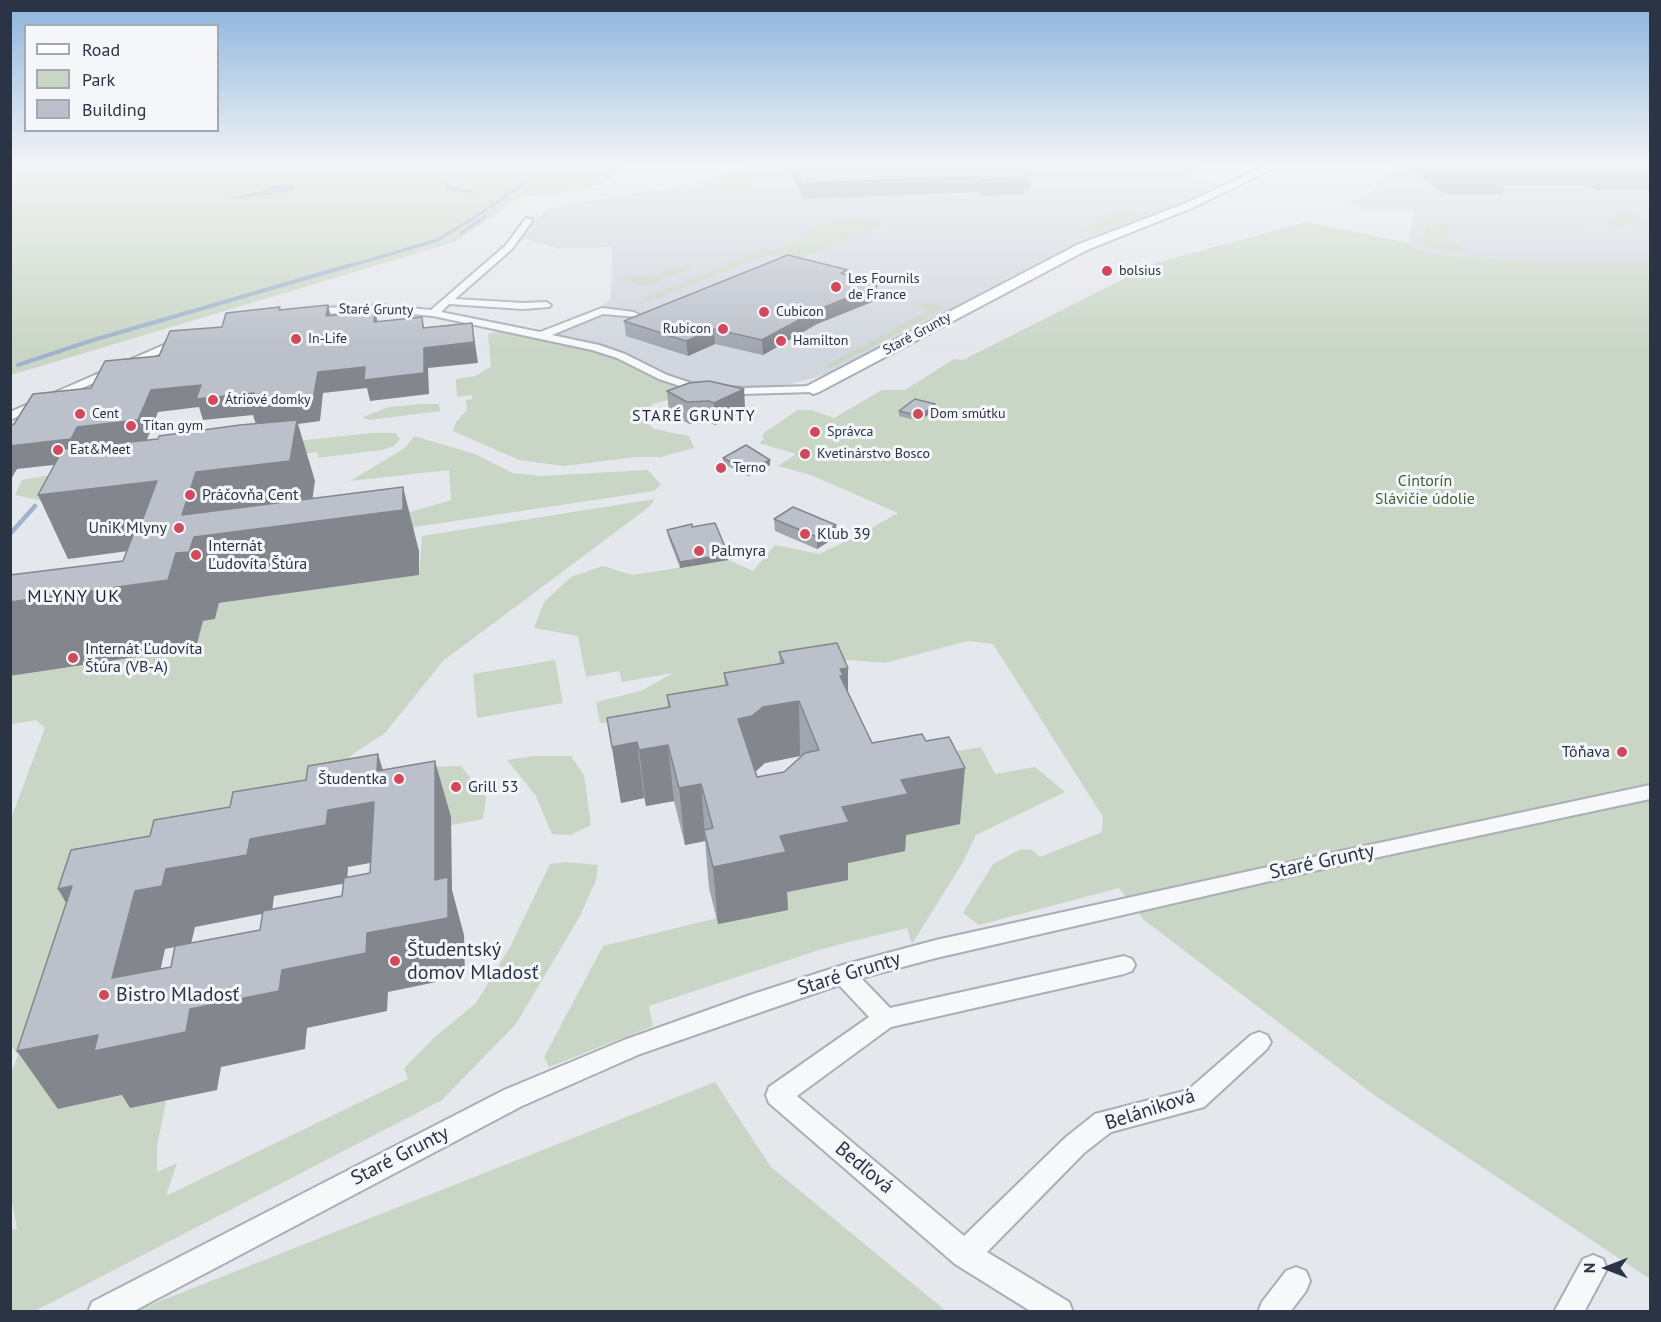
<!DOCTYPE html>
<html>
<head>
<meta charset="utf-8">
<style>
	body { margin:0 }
	#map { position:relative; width:1661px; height:1322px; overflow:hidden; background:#e4e7ec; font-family:"PT Sans",sans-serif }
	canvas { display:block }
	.frame { position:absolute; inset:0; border:12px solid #2b3445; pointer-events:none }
	.legend { position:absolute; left:24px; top:24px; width:195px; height:108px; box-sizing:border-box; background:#f4f6f9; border:2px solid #a4a8b1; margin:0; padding:8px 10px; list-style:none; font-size:18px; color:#2b3445 }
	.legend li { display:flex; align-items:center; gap:12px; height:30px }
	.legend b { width:30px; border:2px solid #a4a8b1 }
	.north { position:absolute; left:1577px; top:1238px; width:60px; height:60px; -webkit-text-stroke:4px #f4f6f9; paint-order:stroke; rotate:270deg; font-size:16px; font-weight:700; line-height:24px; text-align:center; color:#2b3445 }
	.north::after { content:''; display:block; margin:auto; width:21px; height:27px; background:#2b3445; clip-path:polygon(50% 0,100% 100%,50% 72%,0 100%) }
</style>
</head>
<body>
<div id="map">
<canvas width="1661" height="1322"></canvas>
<div class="frame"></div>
<ul class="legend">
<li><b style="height:8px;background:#fff"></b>Road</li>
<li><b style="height:16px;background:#c9d6c5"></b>Park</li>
<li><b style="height:16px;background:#bbc0ca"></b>Building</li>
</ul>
<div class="north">N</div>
</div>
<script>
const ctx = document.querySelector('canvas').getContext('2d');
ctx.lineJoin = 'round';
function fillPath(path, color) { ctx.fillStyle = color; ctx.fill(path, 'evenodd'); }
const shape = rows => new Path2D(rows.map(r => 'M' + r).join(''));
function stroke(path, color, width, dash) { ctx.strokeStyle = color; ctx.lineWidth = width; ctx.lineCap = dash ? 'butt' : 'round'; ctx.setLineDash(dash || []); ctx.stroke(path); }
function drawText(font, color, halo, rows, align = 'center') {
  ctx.font = font + ' "PT Sans",sans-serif'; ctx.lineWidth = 6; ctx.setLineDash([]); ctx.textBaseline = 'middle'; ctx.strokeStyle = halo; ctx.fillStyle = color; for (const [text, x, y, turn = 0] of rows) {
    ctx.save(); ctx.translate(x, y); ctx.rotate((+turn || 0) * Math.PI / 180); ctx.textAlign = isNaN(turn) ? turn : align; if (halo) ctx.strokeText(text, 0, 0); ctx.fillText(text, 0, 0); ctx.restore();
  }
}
fillPath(shape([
	[756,165,1207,165,1184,177,1224,186,1074,246,825,375,787,385,740,388,701,386,675,379,606,347,539,331,599,308,611,299,612,247,559,249,522,238,545,210,568,204,697,184,729,171],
	[1390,165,1650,165,1650,262,1537,262,1437,254,1414,249,1409,243,1414,210,1364,209,1350,204,1381,184]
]), '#d2d6de');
fillPath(shape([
	[10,165,630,165,616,170,612,178,599,185,544,197,522,196,455,242,11,375],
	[739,175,751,177,755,192,732,196,727,199,674,200,689,191,725,186,717,184,708,188,704,186],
	[1120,210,1142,216,1097,233,1080,231],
	[1620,212,1630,212,1648,223,1630,223,1622,227,1583,225,1611,225,1605,220,1616,216],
	[839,219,885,221,880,223,884,224,799,259,765,255,651,301,644,301,644,298,764,249,773,251,811,234,806,232],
	[1426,221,1449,225,1445,234,1449,235,1450,237,1445,238,1447,241,1456,243,1460,245,1457,246,1468,251,1437,250,1420,244,1421,235,1425,234],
	[1307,222,1409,243,1414,249,1437,254,1537,262,1650,262,1650,1279,1374,1095,1144,920,1119,888,979,925,963,913,993,864,1021,849,1032,850,1040,857,1102,832,1103,817,993,644,968,641,885,663,848,660,800,673,669,725,600,723,596,702,641,691,673,673,622,682,619,671,586,677,578,636,534,628,544,602,571,577,603,566,632,575,728,560,753,571,775,545,819,554,857,536,898,513,811,475,778,466,796,454,759,443,764,439,762,436,765,432,798,410,811,410,834,418,882,390,905,390,954,359,963,360,1155,263],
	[693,266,655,284,643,286,625,280,626,276,662,275,662,272,671,267],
	[929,303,945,308,831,368,824,366,930,310,911,304],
	[502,330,605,354,653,378,683,389,691,394,653,404,642,414,642,419,654,429,689,436,694,448,661,457,635,457,564,466,519,460,453,431,456,422,467,410,466,400,472,399,472,395,457,397,456,379,475,376,491,367,488,334],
	[423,404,439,404,440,411,369,420,363,417,389,407],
	[371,433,396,433,400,439,394,446,382,450,318,458,318,452,265,459,233,448],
	[414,436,475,454,513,473,542,476,648,470,661,485,654,491,328,540,328,523,410,512,451,500,449,470,350,481,405,448],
	[79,470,71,480,39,500,15,495,22,480],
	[655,499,649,507,443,661,385,733,356,752,301,795,426,767,461,766,486,797,483,819,182,878,58,1109,133,1093,166,1101,157,1146,157,1172,177,1163,166,1196,408,1079,404,1068,435,1037,476,1003,510,947,550,864,566,862,598,865,596,880,580,916,516,1024,442,1100,33,1312,10,1311,11,1231,17,1228,10,1191,10,1077,18,1055,10,1044,10,821,45,728,36,720,11,724,11,676,196,648,203,621,215,619,219,603,419,575,422,536],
	[555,660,563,703,477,718,473,674],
	[981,747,995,774,1035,767,1065,792,976,835,963,862,912,944,907,928,857,940,822,949,649,1006,653,1026,549,1067,544,1057,603,946,717,918,718,924,783,893,847,880,842,864,905,851,896,762],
	[535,756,571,756,584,775,591,825,570,835,552,834,536,796,507,760],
	[715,1082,771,1167,946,1311,135,1311]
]), '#c9d6c5');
fillPath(shape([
	[290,184,294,186,294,189,283,193,233,199,229,198,262,191,270,186]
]), '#9fb4cc');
stroke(shape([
	[446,179,449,188,472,192],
	[490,207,527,181],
	[461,233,486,216],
	[346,267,438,240,486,210]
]), '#9fb4cc', 3);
stroke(shape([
	[18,365,90,341,351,265]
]), '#9fb4cc', 4);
stroke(shape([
	[10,534,35,506]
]), '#9fb4cc', 4.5);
const street = shape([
	[526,218,533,220,512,249,455,299,523,303,546,302,551,305,549,307,523,309,449,304,441,312,540,332,602,308,634,312,639,315,638,317,603,314,552,335,599,345,625,354,667,375,691,383,742,388,813,386,819,389,813,392,742,394,689,389,659,379,617,358,592,350,433,316,379,311,307,315,302,312,307,309,379,305,431,310,506,245,526,218],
	[182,337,186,338,186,342,10,420,10,412,182,337],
	[1650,785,1650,799,1318,870,936,958,861,978,890,1008,1124,956,1132,959,1135,965,1132,971,1124,974,891,1027,797,1096,964,1236,1066,1137,1095,1114,1188,1090,1251,1035,1259,1032,1267,1035,1271,1042,1267,1049,1204,1107,1111,1132,1084,1153,987,1252,1069,1302,1073,1312,1032,1312,955,1264,769,1103,766,1095,769,1087,869,1017,839,985,640,1054,522,1106,132,1312,88,1312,92,1302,504,1090,624,1040,750,995,843,965,936,940,1318,856,1650,785],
	[1593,1255,1603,1259,1607,1269,1584,1312,1554,1312,1583,1259,1593,1255],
	[1296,1267,1306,1271,1310,1281,1306,1291,1290,1312,1258,1312,1262,1302,1286,1271,1296,1267]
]);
const secondary = shape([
	[1267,165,1281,165,1192,208,1087,250,819,392,813,394,805,389,807,386,1079,244,1184,204,1267,165]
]);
stroke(street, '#a9aeb7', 4);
stroke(secondary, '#a9aeb7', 4);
fillPath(street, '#f7f8fa');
fillPath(secondary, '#fff');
fillPath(shape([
	[789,165,1022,165,1031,175,1030,190,1025,190,1025,194,981,196,979,192,803,199,789,169],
	[1406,165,1650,165,1650,190,1596,190,1586,185,1504,185,1502,194,1445,194,1405,166],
	[848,275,877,286,877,300,817,324,763,355,715,344,688,356,626,336,624,321],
	[744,389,745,411,715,425,711,423,689,424,669,413,667,391],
	[935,410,919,421,899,416,899,411],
	[723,458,770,460,770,465,748,476,724,464],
	[774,519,836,525,836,537,817,549,775,531],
	[692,527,728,554,728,560,680,568,668,536,667,530],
	[779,652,848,692,872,743,960,824,906,835,905,851,848,863,848,880,787,892,788,910,718,924,709,888,705,841,685,845,674,801,646,806,644,798,621,803,607,718,668,707,667,695,725,685,724,673,780,664],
	[800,756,800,757,784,772,757,777,755,772,765,763]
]), '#a1a5ae');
fillPath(shape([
	[877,286,877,300,817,324,763,355,762,340,817,310],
	[328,305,333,325,326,316],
	[375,311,380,331,374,322],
	[422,317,426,337,472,323,478,363,428,368,429,394,370,401,367,388,323,393,320,421,298,424,315,481,309,522,403,487,419,551,419,575,219,603,215,619,203,621,196,648,10,676,10,602,168,580,182,515,196,472,257,428,253,415,203,420,199,407,158,412,146,442,80,462,17,469,10,481,10,446,77,427,151,390,318,372,423,328],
	[714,329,715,344,688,356,686,341],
	[744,389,745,411,715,425,714,403],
	[935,404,935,410,919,421,920,416],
	[770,460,770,465,748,476,748,470],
	[157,481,181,544,68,559,38,495],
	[836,525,836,537,817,549,817,537],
	[728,554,728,560,680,568,680,562],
	[848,668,848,722,843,723,840,669],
	[799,701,800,756,765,763,755,772,738,719,763,707],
	[637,742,644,798,621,803,612,747],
	[668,745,674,801,646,806,639,750],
	[378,754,395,810,377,771],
	[435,761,451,817,452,890,464,935,465,976,388,992,387,1011,307,1028,305,1049,221,1067,217,1090,130,1108,122,1095,58,1109,17,1051,190,1009,367,933,435,880],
	[965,768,960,824,906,835,905,851,848,863,848,880,787,892,788,910,718,924,713,867,901,780],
	[701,784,705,837,704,830,705,841,685,845,679,788],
	[374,802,392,859,348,867,347,883,274,896,272,912,195,927,191,944,165,949,146,1036,112,978,135,891,166,869,328,810],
	[72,886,91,946,58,889]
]), '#83868d');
const building = shape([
	[794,165,1022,165,1031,175,1023,175,1026,178,983,180,980,177,803,183,794,165],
	[788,255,848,270,841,273,877,286,817,310,762,340,714,329,686,341,624,321,788,255],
	[328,305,326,316,375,311,374,322,422,317,423,328,472,323,474,342,424,348,424,373,364,380,365,367,318,372,313,400,250,407,254,393,196,399,201,385,151,390,138,420,77,427,71,439,10,446,10,425,14,424,33,394,91,388,105,361,159,356,170,331,222,327,226,313,280,307,279,310,328,305],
	[709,381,744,389,714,403,709,401,687,402,667,391,689,383,709,381],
	[915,399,935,404,920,416,899,411,915,399],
	[297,420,290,461,196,472,182,515,403,487,403,510,194,537,189,552,176,553,168,580,10,602,10,575,123,561,133,535,137,534,157,481,38,495,63,449,158,439,159,436,240,425,297,420],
	[746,445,770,460,748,470,723,458,746,445],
	[793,507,836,525,817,537,774,519,793,507],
	[715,523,728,554,680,562,667,530,692,524,692,527,715,523],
	[837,643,848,668,840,669,843,675,840,676,872,743,922,734,926,741,949,737,965,768,901,780,908,794,842,807,849,822,780,836,786,852,713,867,704,830,713,828,701,784,679,788,668,745,639,750,637,742,612,747,607,718,670,707,667,695,728,685,724,673,784,663,779,652,837,643],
	[799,701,819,750,805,753,784,772,757,777,738,719,752,716,763,707,799,701],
	[378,754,377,771,435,761,435,880,448,877,448,918,367,933,366,953,282,970,279,991,190,1009,186,1032,94,1051,98,1035,17,1051,72,886,58,889,71,850,150,836,154,820,230,807,233,792,306,780,308,766,378,754],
	[374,802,370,873,344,878,342,896,263,911,260,930,175,946,171,967,112,978,135,891,162,886,166,869,247,855,250,839,326,825,328,810,374,802]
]);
fillPath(building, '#bbc0ca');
stroke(building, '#83868d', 1.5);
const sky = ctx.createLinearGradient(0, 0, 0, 350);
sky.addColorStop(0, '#8bb4dd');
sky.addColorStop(0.47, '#f3f4f6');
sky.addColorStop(1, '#f3f4f600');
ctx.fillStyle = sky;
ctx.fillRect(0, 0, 1661, 350);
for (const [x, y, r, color] of [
	[1107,271,6,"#d1495b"],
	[836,287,6,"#d1495b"],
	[764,312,6,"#d1495b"],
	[723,329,6,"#d1495b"],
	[296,339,6,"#d1495b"],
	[781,341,6,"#d1495b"],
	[213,400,6,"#d1495b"],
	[80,414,6,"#d1495b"],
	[918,414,6,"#d1495b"],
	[131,426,6,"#d1495b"],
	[815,432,6,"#d1495b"],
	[58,450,6,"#d1495b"],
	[805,454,6,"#d1495b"],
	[721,468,6,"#d1495b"],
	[190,495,6,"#d1495b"],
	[179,528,6,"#d1495b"],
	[805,534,6,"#d1495b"],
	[699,551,6,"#d1495b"],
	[196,555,6,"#d1495b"],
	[73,658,6,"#d1495b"],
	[1622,752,6,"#d1495b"],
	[399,779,6,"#d1495b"],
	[456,787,6,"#d1495b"],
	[395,961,6,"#d1495b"],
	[104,995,6,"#d1495b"]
]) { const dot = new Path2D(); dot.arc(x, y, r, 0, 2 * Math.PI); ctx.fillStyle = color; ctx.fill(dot); stroke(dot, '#f4f6f9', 2); }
drawText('14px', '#2b3445', '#f4f6f9', [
	["bolsius",1119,271],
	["Les Fournils",848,279],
	["de France",848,295],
	["Cubicon",776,312],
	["Rubicon",711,329,"right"],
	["In-Life",308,339],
	["Hamilton",793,341],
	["Átriové domky",225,400],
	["Cent",92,414],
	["Dom smútku",930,414],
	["Titan gym",143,426],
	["Správca",827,432],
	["Eat&Meet",70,450],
	["Kvetinárstvo Bosco",817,454],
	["Terno",733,468]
], 'left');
drawText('14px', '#2b3445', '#f4f6f9', [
	["Staré Grunty",376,310,1],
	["Staré Grunty",917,334,-28]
]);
ctx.letterSpacing = '1.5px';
drawText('16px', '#1d2536', '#f4f6f9', [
	["STARÉ GRUNTY",694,416]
]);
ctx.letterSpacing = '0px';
drawText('16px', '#3f6138', '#f4f6f9', [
	["Cintorín",1425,481],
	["Slávičie údolie",1425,499]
]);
drawText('16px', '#2b3445', '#f4f6f9', [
	["Práčovňa Cent",202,495],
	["UniK Mlyny",167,528,"right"],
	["Klub 39",817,534],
	["Internát",208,546],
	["Ľudovíta Štúra",208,564],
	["Palmyra",711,551],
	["Internát Ľudovíta",85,649],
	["Štúra (VB-A)",85,667],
	["Tôňava",1610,752,"right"],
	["Študentka",387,779,"right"],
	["Grill 53",468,787]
], 'left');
ctx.letterSpacing = '1.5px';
drawText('18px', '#1d2536', '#f4f6f9', [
	["MLYNY UK",74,597]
]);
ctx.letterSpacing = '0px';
drawText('20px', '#2b3445', '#f4f6f9', [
	["Staré Grunty",1322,862,-12],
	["Staré Grunty",849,974,-17],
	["Belániková",1150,1110,-18],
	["Staré Grunty",400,1156,-27],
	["Bedľová",864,1168,40]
]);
drawText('20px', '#2b3445', '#f4f6f9', [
	["Študentský",407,950],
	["domov Mladosť",407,973],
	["Bistro Mladosť",116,995]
], 'left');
</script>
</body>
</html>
